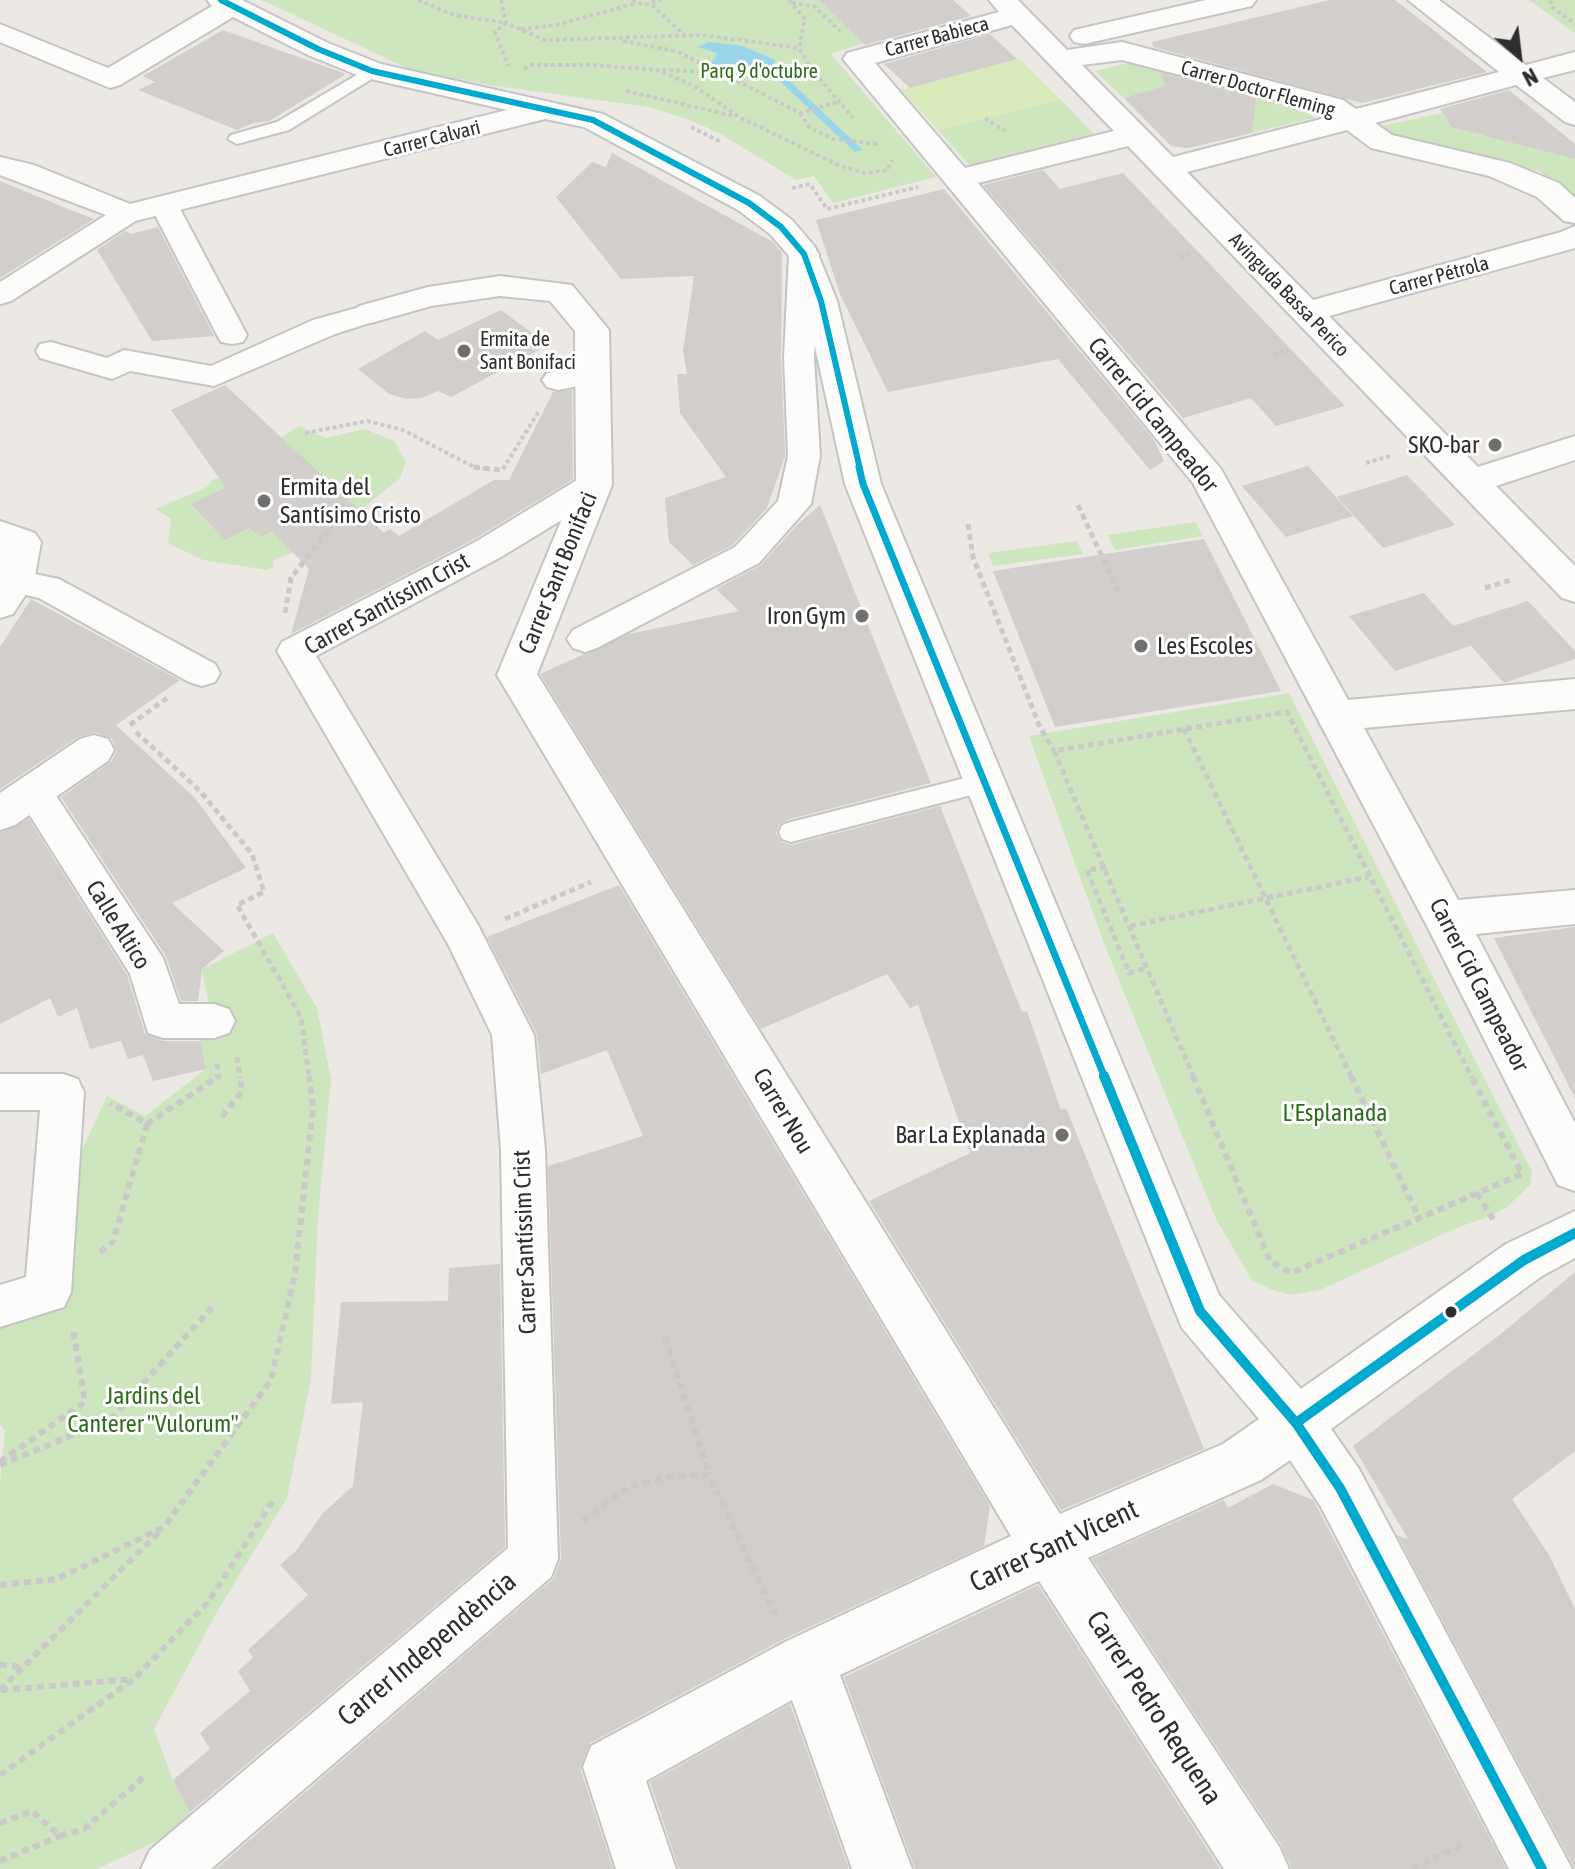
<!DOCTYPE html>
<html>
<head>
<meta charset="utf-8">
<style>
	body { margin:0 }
	#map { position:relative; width:1575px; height:1869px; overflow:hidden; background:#ece8e4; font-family:"Asap Condensed",sans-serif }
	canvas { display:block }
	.north { position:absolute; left:1479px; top:16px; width:80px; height:80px; -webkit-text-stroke:6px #fff; paint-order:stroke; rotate:152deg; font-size:22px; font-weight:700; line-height:32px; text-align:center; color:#2e2e2e }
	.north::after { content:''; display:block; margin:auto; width:28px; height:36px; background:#2e2e2e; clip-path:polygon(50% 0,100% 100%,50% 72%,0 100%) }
</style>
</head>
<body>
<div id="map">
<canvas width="1575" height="1869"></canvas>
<div class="north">N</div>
</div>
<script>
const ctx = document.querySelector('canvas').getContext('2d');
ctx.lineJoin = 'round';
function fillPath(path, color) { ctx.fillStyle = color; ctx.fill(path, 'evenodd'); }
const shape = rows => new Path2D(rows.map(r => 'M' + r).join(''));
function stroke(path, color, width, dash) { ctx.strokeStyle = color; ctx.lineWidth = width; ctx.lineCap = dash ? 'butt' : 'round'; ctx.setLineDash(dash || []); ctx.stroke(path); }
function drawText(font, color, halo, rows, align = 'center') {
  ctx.font = font + ' "Asap Condensed",sans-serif'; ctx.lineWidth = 6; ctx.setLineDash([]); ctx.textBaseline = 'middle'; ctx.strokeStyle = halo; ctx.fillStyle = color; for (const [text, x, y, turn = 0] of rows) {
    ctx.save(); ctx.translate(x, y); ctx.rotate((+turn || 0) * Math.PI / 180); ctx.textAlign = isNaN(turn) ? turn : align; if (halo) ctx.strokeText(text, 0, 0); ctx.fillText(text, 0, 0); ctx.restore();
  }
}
fillPath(shape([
	[262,0,821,0,864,43,831,54,936,177,833,203,814,176,796,180,719,133,687,119,649,107,496,86,411,70],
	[1529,0,1575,0,1575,33],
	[1132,62,1308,111,1314,118,1252,133,1253,122,1124,98,1095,71],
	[1060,99,1097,137,973,169,938,130],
	[1442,113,1451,127,1568,157,1575,147,1575,202,1539,171,1398,138,1381,126],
	[299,426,326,438,365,429,394,441,406,461,400,478,353,516,295,551,273,561,274,567,267,570,203,560,168,543,171,519,156,509,207,487,212,480,245,471,277,440],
	[1195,522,1203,536,1115,550,1108,535],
	[1077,541,1083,554,993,566,988,553],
	[1289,693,1532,1172,1530,1185,1506,1208,1491,1216,1459,1227,1320,1290,1292,1295,1272,1290,1252,1280,1216,1219,1103,941,1029,736],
	[273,933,317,1008,331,1079,318,1217,311,1379,287,1498,218,1610,154,1729,173,1780,196,1823,97,1869,0,1869,0,1484,5,1431,0,1424,0,1322,62,1291,67,1183,107,1096,145,1116,206,1069,199,1036,210,1010,202,969]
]), '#cee6be');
fillPath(shape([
	[1019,58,1060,99,938,130,902,90]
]), '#d9eabb');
fillPath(shape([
	[708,42,743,46,775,60,773,65,767,67,715,62,716,53,698,47]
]), '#99d6ec');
fillPath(shape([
	[715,59,776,68,863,150,855,152,770,72,712,64,712,60,715,59]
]), '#99d6ec');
fillPath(shape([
	[819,0,953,0,971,16,865,45],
	[1330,0,1395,0,1487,72,1362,103,1153,47,1152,42],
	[223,30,346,74,269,121,253,123,237,130,138,90,155,82,143,76],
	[990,34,1017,59,910,88,884,64],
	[1161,73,1256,98,1252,133,1188,148,1171,146,1124,98,1165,86],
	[1509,90,1575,144,1575,159,1451,127,1440,109],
	[612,153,773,242,782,253,781,358,785,456,767,508,733,545,693,565,669,542,665,498,726,477,680,413,677,374,687,374,683,351,694,276,621,279,556,197,592,162,606,167],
	[1043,170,1060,189,1123,173,1345,406,1276,426,1251,398,1183,418,983,185],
	[0,181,73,211,94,219,0,278],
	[944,189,1154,440,1164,461,1150,470,1058,359,888,392,840,294,816,220],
	[158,227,214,336,152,341,97,250,125,231,131,234],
	[501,310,548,345,451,397,438,391,422,398,406,399,389,394,358,369,425,331,438,340],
	[225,385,384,533,390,529,399,536,494,480,509,480,553,392,572,390,573,479,476,538,291,634,309,569,272,531,261,537,249,528,225,540,191,504,226,488,171,410],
	[1308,466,1353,516,1286,537,1242,486],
	[1407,475,1455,525,1383,548,1337,497],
	[820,505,931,783,790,819,779,824,776,833,781,842,792,845,940,806,1022,1012,1027,1011,1061,1110,1066,1108,1204,1449,1061,1510,869,1201,970,1153,918,1005,910,1008,887,974,761,1029,540,674,629,634,739,611,716,589,761,565,796,526],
	[1204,539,1281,691,1055,727,993,571],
	[1424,593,1453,626,1528,601,1575,651,1575,659,1504,683,1465,639,1471,646,1395,671,1349,616],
	[31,599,180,680,116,725,195,798,246,868,172,903,224,951,202,969,198,1001,181,1001,166,956,61,797,111,762,117,751,111,738,95,732,78,737,0,789,0,647],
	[29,819,127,975,145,1034,163,1041,200,1041,206,1069,153,1081,143,1055,128,1059,121,1041,90,1049,77,1008,58,1017,50,998,0,1024,0,833],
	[619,885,990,1506,984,1546,786,1638,590,1743,580,1768,613,1869,216,1869,554,1578,561,1559,548,1166,643,1136,607,1050,541,1074,537,1034,487,937],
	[1575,927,1575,1098,1494,938],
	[500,1264,505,1547,190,1812,173,1780,210,1749,200,1733,250,1691,238,1671,253,1658,248,1650,308,1595,280,1565,296,1551,323,1513,353,1486,363,1402,331,1404,341,1302,448,1301,449,1268],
	[1575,1272,1575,1451,1512,1499,1549,1555,1575,1609,1575,1869,1397,1535,1408,1539,1353,1446,1502,1333],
	[1273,1484,1313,1500,1318,1509,1506,1869,1292,1869,1282,1846,1092,1559,1224,1500,1228,1508],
	[1038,1585,1220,1869,915,1869,844,1677],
	[790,1704,849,1869,679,1869,650,1782]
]), '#d1cecb');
const service = shape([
	[372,66,378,67,380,71,378,75,289,130,237,144,228,139,231,135,277,122,372,66],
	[985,773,994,775,997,782,994,789,791,842,782,839,779,832,782,825,791,822,985,773]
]);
const pedestrian = shape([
	[165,199,175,201,179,207,247,335,243,342,232,344,221,342,217,335,151,207,155,201,165,199],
	[127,205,137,208,141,214,137,220,11,301,0,304,0,282,117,208,127,205],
	[804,245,814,248,819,254,814,358,820,456,811,504,759,563,597,648,585,652,573,648,567,639,573,630,735,547,778,501,788,456,784,358,789,254,794,248,804,245],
	[371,304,382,307,386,313,382,319,335,334,214,386,130,371,112,379,40,358,36,351,40,344,51,342,107,358,124,350,211,366,313,320,371,304],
	[593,364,604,367,608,374,604,381,558,390,547,387,542,380,547,373,593,364],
	[594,474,606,477,610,485,606,493,501,557,316,656,478,925,534,1035,545,1150,558,1559,551,1577,211,1869,141,1869,150,1850,508,1548,501,1150,492,1035,448,944,277,651,282,642,477,541,582,477,594,474],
	[15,570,59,579,215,664,220,673,215,682,202,686,189,682,39,598,3,590,0,578,3,574,15,570],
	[34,778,47,782,163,958,179,1004,214,1004,229,1009,235,1021,229,1033,214,1038,163,1038,148,1033,130,974,15,792,21,782,34,778],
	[0,1074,63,1074,78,1079,84,1092,71,1292,64,1307,0,1327,0,1285,26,1277,40,1110,0,1110,0,1074]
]);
const minor = shape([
	[207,0,242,0,328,43,381,64,603,114,760,196,792,220,815,247,837,301,881,484,1219,1295,1301,1389,1506,1244,1575,1211,1575,1258,1542,1276,1331,1429,1359,1469,1572,1869,1509,1869,1321,1507,1290,1460,1261,1480,1088,1558,1280,1848,1289,1869,1224,1869,1039,1581,840,1675,912,1869,852,1869,792,1700,646,1781,676,1869,616,1869,583,1767,591,1746,787,1641,1011,1536,497,675,576,485,575,331,550,301,500,296,431,306,371,323,359,320,354,313,359,306,428,287,500,276,572,285,609,330,612,485,537,674,1060,1514,1223,1444,1259,1419,1182,1328,1175,1311,845,484,805,301,789,256,770,234,738,210,584,127,545,119,127,223,0,175,0,157,34,165,130,204,507,110,362,77,308,55,233,17,120,85,110,88,0,42,0,24,108,68,212,6,207,0],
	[989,0,1018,0,1067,50,1122,42,1343,100,1356,109,1499,72,1408,0,1439,0,1526,65,1575,52,1575,70,1543,78,1575,102,1575,125,1565,122,1516,85,1375,123,1392,135,1510,163,1559,183,1575,198,1575,223,1564,221,1537,197,1489,176,1371,148,1347,130,1187,172,1313,300,1561,232,1575,226,1575,248,1329,316,1478,467,1575,436,1575,460,1496,486,1575,566,1575,602,1562,598,1128,146,978,183,1221,469,1348,700,1575,679,1575,709,1364,728,1458,900,1575,890,1575,924,1476,934,1575,1123,1575,1191,1558,1185,1427,926,1193,483,843,59,847,53,999,12,989,0],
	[1012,25,1114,131,965,168,875,63,1012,25],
	[1122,60,1323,112,1329,117,1173,157,1082,65,1122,60],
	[1206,0,1256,0,1252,6,1084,44,1074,42,1070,36,1074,30,1206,0],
	[0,521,35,533,41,542,34,582,13,614,0,618,0,521],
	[94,735,108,739,114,750,108,761,15,825,0,830,0,793,80,739,94,735]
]);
stroke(service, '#c5c4c5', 4);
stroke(pedestrian, '#c5c4c5', 4);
stroke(minor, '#c5c4c5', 4);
stroke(shape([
	[418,0,454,15,506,23,495,32,508,66],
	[501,0,506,23,545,40,702,35,799,48],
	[632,0,644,5,661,0],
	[789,0,805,19,799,48,811,68,853,118],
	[1550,0,1552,7,1575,24],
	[792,3,814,6,840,31],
	[652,5,683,34],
	[521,29,556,25,637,3],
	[623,41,675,51,716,70],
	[524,69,532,65,593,65,657,70,694,86,741,118,838,165,865,173,888,170,892,160],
	[662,70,720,72,800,113,838,102],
	[626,91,734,116],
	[800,113,809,127,833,139,878,144],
	[985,118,1005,131],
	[691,127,721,142],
	[792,188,810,184,827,209,918,187],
	[1180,257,1195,253],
	[1273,354,1288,350],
	[305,433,367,421,403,430,476,468,488,469],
	[1366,463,1390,456],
	[503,469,539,411]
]), '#c9c9c8', 4, [4, 3]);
stroke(shape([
	[474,467,502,470,504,467],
	[1078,505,1118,591],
	[968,524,973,557,1039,725,1054,751],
	[1485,588,1511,580],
	[285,613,291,578,343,512],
	[130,725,167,698],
	[1184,729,1352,1078],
	[136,732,200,791,252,854,264,892,237,905,301,1017,309,1078],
	[1106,867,1087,870,1129,973,1147,968],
	[505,919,591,882],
	[1130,926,1368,877],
	[237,1057,240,1078],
	[216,1078,219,1076,217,1064],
	[1194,1078,1054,751,1287,712,1472,1078]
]), '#c9c9c8', 5, [6, 4]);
stroke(shape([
	[1193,1076,1270,1261,1291,1273,1522,1174,1471,1076],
	[1351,1076,1419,1218],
	[222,1117,242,1091,240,1076],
	[147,1124,219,1076],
	[1477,1193,1494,1221],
	[100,1252,113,1242,147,1124,110,1103],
	[665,1337,709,1475],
	[0,1462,85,1402,73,1329],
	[0,1465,111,1419,216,1303],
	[583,1521,628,1487,673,1476,709,1475,777,1619],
	[0,1585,57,1579,164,1527,271,1380,295,1274,313,1107,309,1076],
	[0,1665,23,1667],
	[0,1690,161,1530],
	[1,1690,133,1679],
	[0,1775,134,1679,209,1601,274,1499],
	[0,1823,32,1811,60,1836,84,1829,144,1777],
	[0,1861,60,1836],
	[1412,1869,1467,1843]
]), '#c9c9c8', 6, [7, 5]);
fillPath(service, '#fcfcfb');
fillPath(pedestrian, '#fcfcfb');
fillPath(minor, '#fcfcfb');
stroke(shape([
	[221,0,318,49,372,71,593,120,749,203,781,227,804,254,821,301,860,469]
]), '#00a9ce', 6);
stroke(shape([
	[859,467,863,484,1105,1078]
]), '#00a9ce', 7);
stroke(shape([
	[1104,1076,1200,1311,1296,1423,1340,1488,1542,1869],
	[1296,1423,1524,1260,1575,1233]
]), '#00a9ce', 10);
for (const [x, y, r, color] of [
	[464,351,8,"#706f6e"],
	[1495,445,8,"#706f6e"],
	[264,501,8,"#706f6e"],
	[862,616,8,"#706f6e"],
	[1141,646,8,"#706f6e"],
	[1062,1135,8,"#706f6e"],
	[1451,1312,7,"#2e2e2e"]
]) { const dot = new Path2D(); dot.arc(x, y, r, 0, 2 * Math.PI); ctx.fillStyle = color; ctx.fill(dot); stroke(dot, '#fff', 3); }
drawText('20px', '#2e2e2e', '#fff', [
	["Carrer Babieca",937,37,-15],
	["Carrer Doctor Fleming",1258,89,16],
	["Carrer Calvari",432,139,-14],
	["Carrer Pétrola",1439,276,-15],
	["Avinguda Bassa Perico",1289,295,46]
]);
drawText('20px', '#2c6e1b', '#fff', [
	["Parq 9 d'octubre",759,72]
]);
drawText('20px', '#2e2e2e', '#fff', [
	["Ermita de",480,340],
	["Sant Bonifaci",480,363]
], 'left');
drawText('24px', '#2e2e2e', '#fff', [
	["Carrer Cid Campeador",1153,415,51],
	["Carrer Sant Bonifaci",558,573,-68],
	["Carrer Santíssim Crist",387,604,-29],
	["Calle Altico",118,925,58],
	["Carrer Cid Campeador",1479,985,63],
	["Carrer Nou",783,1111,59],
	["Carrer Santíssim Crist",525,1242,-92]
]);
drawText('24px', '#2e2e2e', '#fff', [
	["SKO-bar",1479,445],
	["Ermita del",280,487,"left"],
	["Santísimo Cristo",280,515,"left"],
	["Iron Gym",846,616],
	["Les Escoles",1157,646,"left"],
	["Bar La Explanada",1046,1135]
], 'right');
drawText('24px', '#2c6e1b', '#fff', [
	["L'Esplanada",1335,1113],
	["Jardins del",153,1396],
	["Canterer \"Vulorum\"",153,1424]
]);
drawText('28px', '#2e2e2e', '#fff', [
	["Carrer Sant Vicent",1054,1546,-25],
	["Carrer Independència",427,1649,-40],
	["Carrer Pedro Requena",1154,1708,57]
]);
</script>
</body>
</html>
